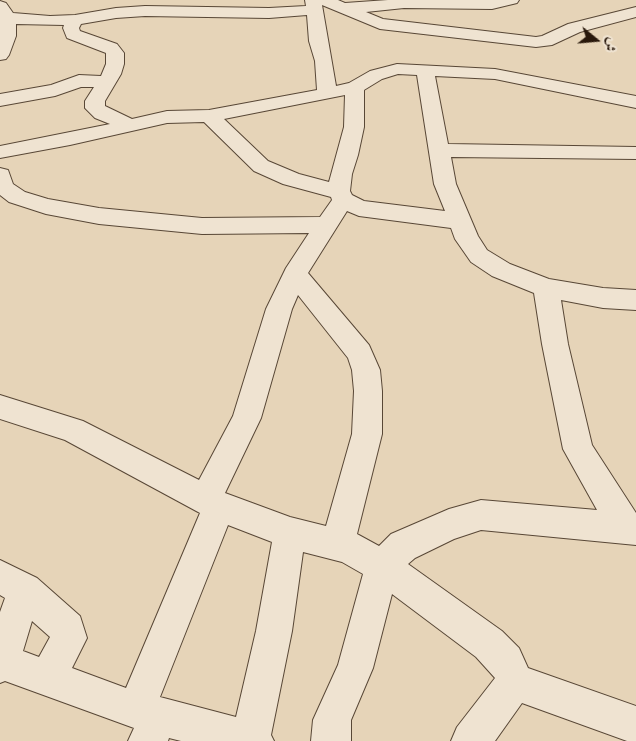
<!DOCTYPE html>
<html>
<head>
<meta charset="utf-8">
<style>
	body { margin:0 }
	#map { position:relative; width:636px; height:741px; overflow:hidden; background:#e6d4b8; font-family:"IM FELL French Canon",Amiri,serif }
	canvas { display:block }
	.north { position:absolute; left:571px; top:15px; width:50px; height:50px; -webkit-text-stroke:4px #efe3d1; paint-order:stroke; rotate:107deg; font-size:14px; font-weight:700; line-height:20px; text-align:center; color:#29180b }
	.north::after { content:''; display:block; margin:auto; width:18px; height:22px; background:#29180b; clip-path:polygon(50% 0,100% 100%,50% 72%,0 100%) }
</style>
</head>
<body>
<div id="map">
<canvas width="636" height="741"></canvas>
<div class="north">ش</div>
</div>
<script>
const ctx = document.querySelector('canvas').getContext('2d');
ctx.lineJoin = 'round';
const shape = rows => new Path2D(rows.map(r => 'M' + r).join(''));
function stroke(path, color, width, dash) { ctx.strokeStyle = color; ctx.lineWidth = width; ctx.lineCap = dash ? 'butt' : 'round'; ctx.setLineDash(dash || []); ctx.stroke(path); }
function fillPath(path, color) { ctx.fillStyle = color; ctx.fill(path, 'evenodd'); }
const minor = shape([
	[305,0,338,0,345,3,388,0,519,0,517,3,492,9,404,8,366,12,383,19,536,37,542,36,568,24,636,7,636,17,580,32,552,45,536,47,380,29,322,5,336,86,349,83,370,71,397,64,495,69,636,96,636,108,495,79,435,76,448,144,636,147,636,159,451,157,456,184,478,236,487,250,510,264,549,279,603,288,636,290,636,310,603,308,561,300,568,344,592,445,636,513,636,545,481,530,454,539,415,558,408,564,502,631,519,648,528,668,636,706,636,741,627,741,522,703,495,741,451,741,457,727,495,678,476,657,392,594,373,668,351,720,351,741,311,741,313,720,338,665,363,574,342,562,303,552,292,631,271,735,274,741,181,741,169,738,168,741,128,741,134,728,5,681,0,683,0,612,5,598,0,595,0,560,37,578,80,616,87,638,72,668,126,688,200,513,65,440,0,419,0,395,83,421,199,480,233,416,266,309,286,268,309,233,202,234,99,224,46,214,9,202,0,195,0,168,8,170,13,184,25,192,48,199,99,208,202,218,320,217,332,200,331,197,283,184,254,171,204,122,167,123,70,145,0,158,0,146,110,124,95,118,85,108,85,101,94,87,81,87,55,96,0,106,0,94,51,85,79,75,101,76,106,64,106,53,67,38,63,28,64,25,16,24,16,36,9,55,6,59,0,60,0,1,6,3,13,13,50,16,75,15,116,8,145,6,269,8,306,6,305,0],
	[307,15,309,41,315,61,317,90,209,110,167,111,132,119,105,106,105,101,121,74,124,64,124,53,117,44,80,31,79,28,81,24,116,18,145,16,269,18,307,15],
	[398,74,417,75,434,184,445,211,364,201,352,195,350,191,352,174,358,155,364,127,364,90,382,79,398,74],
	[345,95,344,127,329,182,299,174,268,161,224,119,345,95],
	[347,211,359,216,451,228,455,239,471,262,492,276,534,293,542,344,563,449,597,510,481,500,449,509,391,534,379,546,357,534,382,434,382,391,380,370,369,345,308,273,347,211],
	[298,295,348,358,352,370,354,391,352,434,326,526,290,517,225,493,261,418,292,309,298,295],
	[228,525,272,542,256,631,236,717,160,697,228,525],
	[32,621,50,637,39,657,23,651,32,621]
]);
stroke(minor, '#584736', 2);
fillPath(minor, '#efe3d1');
</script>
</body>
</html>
